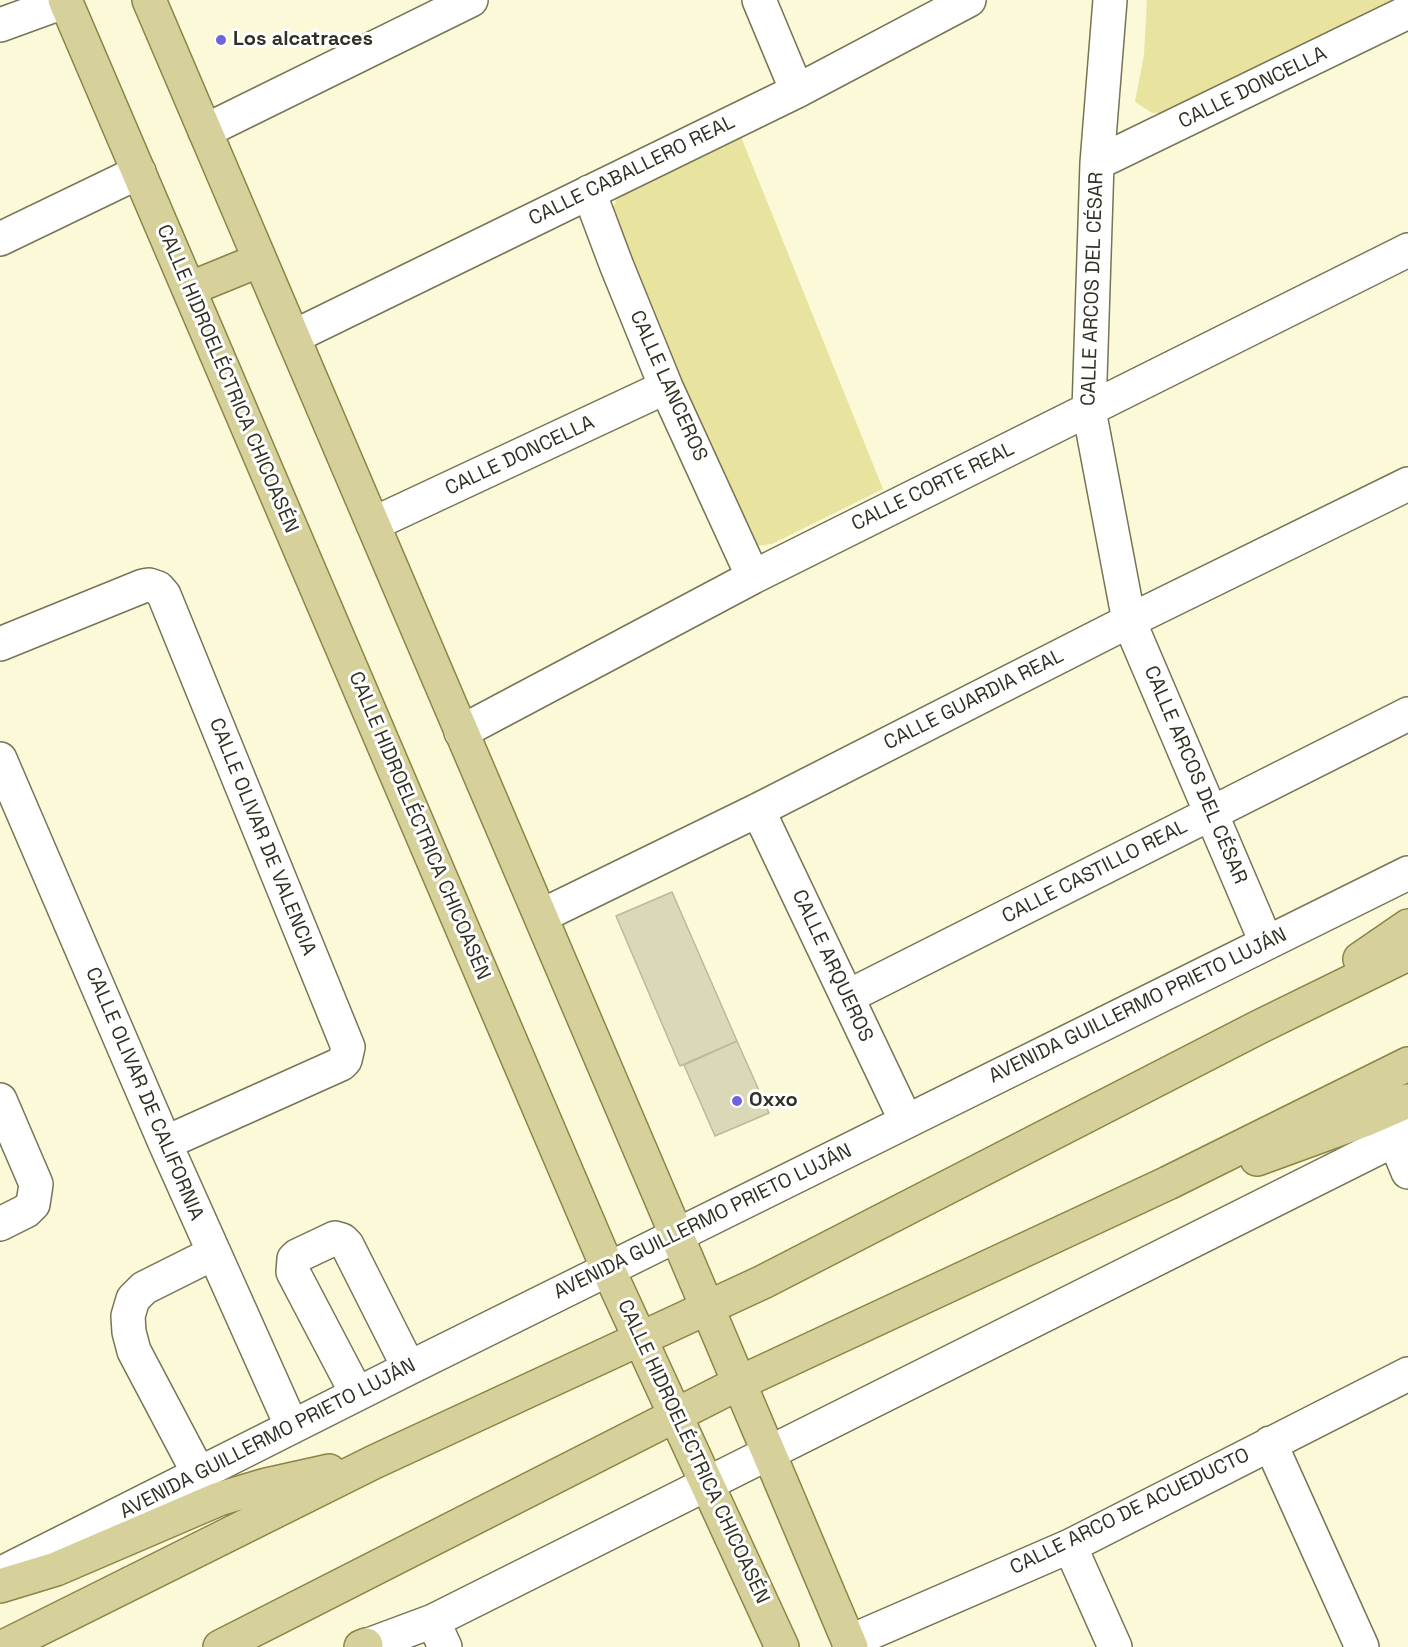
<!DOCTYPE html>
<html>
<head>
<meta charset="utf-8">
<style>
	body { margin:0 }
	canvas { display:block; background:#fbf9d7 }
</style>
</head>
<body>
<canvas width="1408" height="1647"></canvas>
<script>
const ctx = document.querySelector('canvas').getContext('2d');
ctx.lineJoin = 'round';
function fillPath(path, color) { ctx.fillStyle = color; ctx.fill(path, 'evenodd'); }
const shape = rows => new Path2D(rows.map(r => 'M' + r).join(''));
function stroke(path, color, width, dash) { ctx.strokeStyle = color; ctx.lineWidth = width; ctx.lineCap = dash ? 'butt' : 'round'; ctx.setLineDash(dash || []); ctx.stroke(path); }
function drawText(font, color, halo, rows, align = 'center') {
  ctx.font = font + ' "Space Grotesk",sans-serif'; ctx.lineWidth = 6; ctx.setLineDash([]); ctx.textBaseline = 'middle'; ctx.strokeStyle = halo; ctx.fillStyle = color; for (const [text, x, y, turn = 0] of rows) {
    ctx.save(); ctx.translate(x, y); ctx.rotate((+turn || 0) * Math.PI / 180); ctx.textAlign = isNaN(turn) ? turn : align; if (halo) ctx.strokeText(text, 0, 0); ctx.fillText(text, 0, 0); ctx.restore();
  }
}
fillPath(shape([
	[1147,0,1400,0,1166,113,1152,113,1135,102,1144,55],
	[739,132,883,489,772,544,757,546,744,530,616,228,612,210,617,198]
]), '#e9e3a0');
const building = shape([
	[672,892,737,1041,680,1066,616,916,672,892],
	[737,1041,769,1113,715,1136,684,1065,737,1041]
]);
fillPath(building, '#dad8b6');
stroke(building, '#bbb998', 1.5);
const minor = shape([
	[759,0,797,91],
	[1110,0,1097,163,1089,410,1129,621,1266,942],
	[0,25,66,1],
	[205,131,471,0],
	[1097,163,1408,12],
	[589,192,616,264,666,387,753,577],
	[0,239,139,172],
	[293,337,797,91,969,0],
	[373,524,666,387],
	[0,644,143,586,149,585,158,588,164,595,348,1047,345,1060,341,1064,165,1143],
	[461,732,753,577,1408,250],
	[0,759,165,1143,292,1427],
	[758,810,906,1121],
	[541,916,758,810,1129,621,1408,484],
	[847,997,1408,714],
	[0,1100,36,1184,33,1204,26,1211,0,1224],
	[1395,1140,1408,1172],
	[357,1394,293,1272,294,1259,297,1256,335,1238,342,1240,347,1245,409,1368],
	[1270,1443,1362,1647],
	[199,1474,134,1351,129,1332,128,1316,133,1299,144,1288,214,1253],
	[1070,1546,1115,1647],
	[0,1574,409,1368,1408,873],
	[433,1621,445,1647],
	[849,1642,1070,1546,1408,1374],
	[363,1647,433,1621,1408,1133]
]);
const major = shape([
	[65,0,608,1269,782,1647],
	[149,0,677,1236,851,1647],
	[189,289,260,260],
	[1360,959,1408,926],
	[1257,1159,1364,1120,1408,1101],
	[0,1586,56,1569,219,1499,266,1485,329,1471],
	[3,1647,374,1462,763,1282,1259,1027,1408,954],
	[220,1647,739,1383,1168,1183,1408,1064],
	[361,1647,366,1645]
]);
stroke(minor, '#777456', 36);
stroke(major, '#8b8446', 36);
stroke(minor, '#fff', 33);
stroke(major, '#d6d19b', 33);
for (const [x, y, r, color] of [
	[221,40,6,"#6e63dd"],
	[737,1101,6,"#6e63dd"]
]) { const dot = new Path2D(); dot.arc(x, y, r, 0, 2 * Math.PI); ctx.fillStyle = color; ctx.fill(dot); stroke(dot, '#fff', 2); }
drawText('bold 20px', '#313023', '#fff', [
	["Los alcatraces",233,40],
	["Oxxo",749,1101]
], 'left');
drawText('20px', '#313023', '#fff', [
	["CALLE DONCELLA",1253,88,-26],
	["CALLE CABALLERO REAL",632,171,-26],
	["CALLE ARCOS DEL CÉSAR",1093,289,-88],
	["CALLE HIDROELÉCTRICA CHICOASÉN",227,379,67],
	["CALLE LANCEROS",668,386,66],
	["CALLE DONCELLA",520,456,-25],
	["CALLE CORTE REAL",933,487,-26],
	["CALLE GUARDIA REAL",974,700,-27],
	["CALLE ARCOS DEL CÉSAR",1195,775,67],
	["CALLE HIDROELÉCTRICA CHICOASÉN",419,826,67],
	["CALLE OLIVAR DE VALENCIA",262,837,68],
	["CALLE CASTILLO REAL",1095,872,-27],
	["CALLE ARQUEROS",832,966,65],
	["AVENIDA GUILLERMO PRIETO LUJÁN",1138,1006,-26],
	["CALLE OLIVAR DE CALIFORNIA",144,1094,67],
	["AVENIDA GUILLERMO PRIETO LUJÁN",703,1222,-26],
	["AVENIDA GUILLERMO PRIETO LUJÁN",268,1439,-27],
	["CALLE HIDROELÉCTRICA CHICOASÉN",693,1452,65],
	["CALLE ARCO DE ACUEDUCTO",1130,1512,-26]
]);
</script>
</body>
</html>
